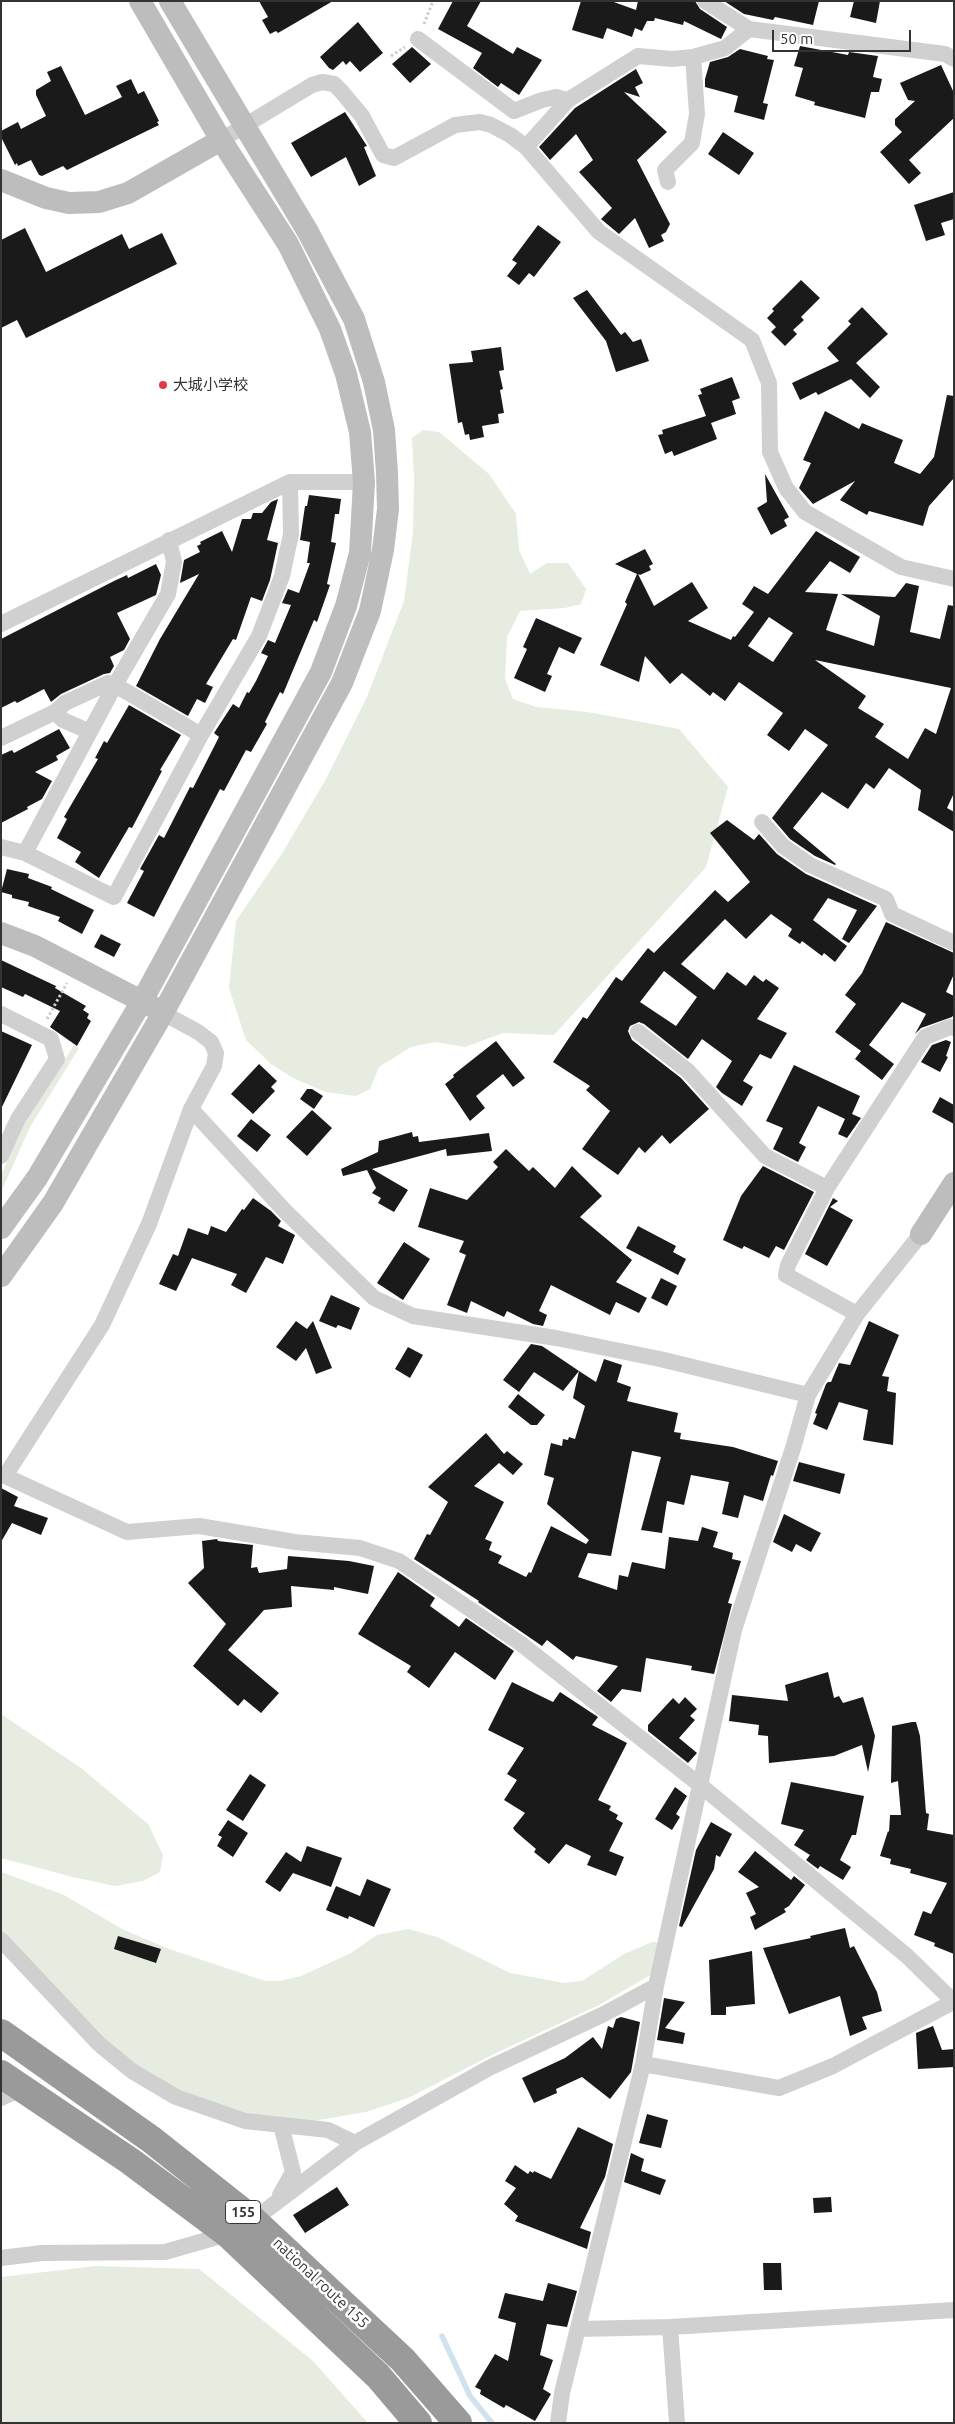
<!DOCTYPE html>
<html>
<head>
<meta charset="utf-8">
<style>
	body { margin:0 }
	#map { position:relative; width:955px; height:2424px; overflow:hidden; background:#fff; font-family:Ubuntu,sans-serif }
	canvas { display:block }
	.frame { position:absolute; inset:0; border:2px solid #333; pointer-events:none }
	.scale { position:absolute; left:772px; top:30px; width:139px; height:22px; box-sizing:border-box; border:2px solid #333; border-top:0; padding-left:6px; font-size:15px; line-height:18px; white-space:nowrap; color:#333; -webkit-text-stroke:4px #fff; paint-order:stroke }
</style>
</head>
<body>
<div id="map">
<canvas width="955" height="2424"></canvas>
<div class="frame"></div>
<div class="scale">50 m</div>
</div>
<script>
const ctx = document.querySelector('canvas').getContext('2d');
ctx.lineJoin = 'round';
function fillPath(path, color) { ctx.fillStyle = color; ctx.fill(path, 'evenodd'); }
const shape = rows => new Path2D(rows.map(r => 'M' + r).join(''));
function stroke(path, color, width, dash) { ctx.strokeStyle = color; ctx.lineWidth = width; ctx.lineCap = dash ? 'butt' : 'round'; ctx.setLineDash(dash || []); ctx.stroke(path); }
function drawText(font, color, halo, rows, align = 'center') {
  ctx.font = font + ' Ubuntu,"Noto Sans JP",sans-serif'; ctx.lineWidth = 5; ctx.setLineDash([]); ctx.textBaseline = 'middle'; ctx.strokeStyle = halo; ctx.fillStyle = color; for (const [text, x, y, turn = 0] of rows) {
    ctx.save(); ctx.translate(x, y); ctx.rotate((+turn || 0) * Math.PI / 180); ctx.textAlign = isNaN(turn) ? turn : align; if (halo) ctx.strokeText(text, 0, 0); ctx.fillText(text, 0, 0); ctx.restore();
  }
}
fillPath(shape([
	[423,430,439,432,489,474,516,514,519,550,530,574,547,563,568,563,586,589,581,604,565,608,520,611,507,637,505,679,513,699,536,707,588,712,679,729,728,787,706,867,554,1035,503,1033,465,1047,435,1042,411,1047,379,1067,370,1089,356,1096,326,1092,295,1079,271,1064,246,1040,229,988,236,921,281,855,325,781,367,697,404,601,413,533,414,478,412,438],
	[74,1045,79,1048,30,1127,1,1192,1,1175,25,1123],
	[1,1714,81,1768,148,1824,163,1855,160,1872,143,1881,115,1886,73,1877,1,1858],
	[1,1872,64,1895,122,1929,169,1949,265,1981,280,1981,301,1976,351,1953,377,1935,408,1929,437,1937,510,1973,564,1983,582,1981,624,1954,652,1942,658,1942,652,1974,599,2005,494,2054,408,2098,366,2112,313,2121,283,2121,203,2105,114,2053,1,1937],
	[96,2266,199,2269,312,2360,368,2423,1,2423,1,2277]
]), '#e6ecdf');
stroke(shape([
	[442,2336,470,2396,492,2423]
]), '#cfe2ee', 5.5);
fillPath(shape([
	[259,1,333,1,278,33,276,31,270,34,262,20,268,17],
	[453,1,481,1,467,26,513,54,517,47,542,60,519,95,501,83,498,87,473,68,482,53,438,29],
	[581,1,611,1,636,10,638,1,695,1,700,9,727,27,721,39,684,21,683,25,655,18,654,21,647,21,642,31,635,28,632,37,607,28,603,39,572,30],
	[724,1,819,1,813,25,775,17,773,20,744,14],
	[854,1,880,1,876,23,850,17],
	[358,22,383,53,360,72,350,61,346,65,343,61,333,70,329,68,320,57],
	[800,46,848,55,849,52,878,56,873,77,882,79,879,92,871,92,865,118,814,105,815,102,795,96,803,68,794,66],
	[412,47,431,64,410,83,392,64],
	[740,49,768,56,767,59,774,60,763,103,768,104,764,120,734,112,738,96,705,87,705,79,710,62,728,57],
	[941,65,954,93,954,118,909,160,921,173,909,184,880,152,902,132,895,125,895,119,915,101,908,100,900,83],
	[61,66,85,115,122,97,116,86,131,79,138,94,144,91,159,121,157,122,159,125,67,170,63,166,42,176,39,175,31,160,18,166,17,163,15,165,1,137,1,131,18,122,21,129,46,116,36,95,36,90,51,81,47,72],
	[636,69,643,83,635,87,640,97,624,92,667,132,637,160,670,224,666,232,661,235,664,241,649,248,635,218,619,234,601,219,612,208,579,172,593,160,576,134,550,160,539,147,575,108],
	[345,112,367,146,364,147,376,176,359,186,346,157,311,177,291,143],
	[723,132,754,153,739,175,708,154],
	[954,192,954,219,941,223,945,235,926,241,914,205],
	[538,225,561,242,534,277,529,273,519,285,507,276,517,263,512,260],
	[25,228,46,272,122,234,129,249,162,233,177,264,26,338,17,320,1,328,1,240],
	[801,280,820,298,801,317,804,320,793,330,797,334,785,346,771,332,776,327,767,318,774,311,772,309],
	[587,290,621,335,625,332,633,342,641,339,649,361,616,372,606,341,573,298],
	[862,307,888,334,856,363,880,387,870,398,851,379,818,395,816,392,800,400,792,383,839,361,827,348,851,324,848,321],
	[501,347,504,370,499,371,503,389,500,390,504,413,498,414,499,423,482,426,484,437,470,440,469,434,465,435,462,422,458,423,449,364,473,362,471,351],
	[732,377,740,398,732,401,736,414,711,423,717,439,674,456,672,451,665,454,658,435,663,434,662,430,706,416,698,395,702,394,700,389],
	[947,395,954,396,954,478,929,506,923,526,869,511,867,515,840,500,855,481,813,504,799,488,811,463,803,460,825,411,859,429,862,423,903,440,894,463,920,474,934,457],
	[765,474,789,517,784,520,787,526,771,535,757,508,767,502],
	[309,495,341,499,339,514,335,514,331,542,336,543,327,584,330,585,317,622,314,620,283,694,280,692,265,722,267,724,251,752,246,750,224,791,220,789,154,917,127,903,144,871,140,869,159,835,164,838,190,787,193,788,219,737,214,733,233,704,239,708,247,692,249,693,256,681,268,656,261,653,268,640,275,643,291,605,282,603,288,589,299,593,310,563,307,563,310,542,300,540,305,506,307,506],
	[278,499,267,540,278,543,270,580,262,601,251,597,236,640,233,639,206,684,213,687,205,703,197,699,188,716,136,686,160,639,199,574,180,583,184,560,200,552,197,546,201,544,200,542,222,531,232,552,242,519,251,519,253,513,262,513,271,502],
	[816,531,860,557,850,573,830,561,805,592,838,594,826,630,874,646,880,616,841,594,895,597,906,583,919,586,910,632,940,639,948,605,954,606,954,793,947,808,954,812,954,832,918,810,921,790,889,768,874,789,866,783,848,809,822,792,793,828,836,864,835,865,815,856,790,839,772,818,828,745,805,729,789,751,767,735,783,713,739,682,725,701,713,692,710,696,682,673,670,684,645,656,639,682,600,665,627,604,625,602,637,574,615,564,645,549,653,564,649,566,651,570,640,575,638,574,654,606,692,582,708,608,688,621,731,640,733,636,735,637,754,612,742,604,754,586,768,594],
	[769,617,793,633,773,662,748,646],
	[815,660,951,688,936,734,925,728,908,759,875,737,884,724,858,708,866,696],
	[156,564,161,575,156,595,117,613,130,639,124,650,110,657,114,666,110,673,104,674,61,694,51,702,44,689,17,703,15,701,1,708,1,639,114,581,127,575,128,578],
	[536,618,582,638,574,654,559,647,547,674,552,676,545,692,514,678,527,649,523,647],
	[129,705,181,735,160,770,162,771,132,828,129,827,99,878,75,862,81,852,57,838,67,819,64,817,98,759,95,758,104,741,107,743],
	[59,729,70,748,56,756,58,760,35,772,52,781,42,799,27,807,28,809,1,823,1,755,12,750,14,753],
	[727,820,754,840,759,834,777,854,806,874,877,906,849,943,842,939,857,910,828,898,813,920,847,946,835,962,824,953,822,956,802,941,800,944,788,936,792,929,771,914,746,939,725,919,681,964,714,990,727,972,746,986,754,975,763,982,766,979,779,988,757,1019,787,1033,771,1059,760,1054,743,1081,753,1087,742,1106,722,1093,716,1087,732,1061,702,1039,688,1059,644,1024,639,1022,630,1026,628,1031,632,1040,681,1078,709,1109,670,1144,662,1135,645,1153,639,1147,618,1175,582,1149,610,1111,586,1090,590,1086,553,1062,583,1017,587,1019,616,977,622,981,648,948,654,953,715,890,728,902,750,882,710,833],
	[664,971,697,997,676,1026,640,1002],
	[7,869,29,874,28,878,52,887,51,889,94,910,82,934,58,921,60,917,28,906,29,902,12,898,12,895,1,892],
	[886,922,954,953,954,974,946,992,954,996,954,1014,952,1017,921,1028,915,1034,926,1014,902,1002,869,1045,894,1064,882,1080,855,1059,861,1051,835,1032,856,1004,845,995,862,973],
	[101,934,121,944,114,957,94,947],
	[1,960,56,986,55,988,86,1006,83,1010,89,1014,87,1018,91,1021,77,1046,50,1027,60,1011,25,994,23,997,1,987],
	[1,1031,32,1045,1,1109],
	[946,1040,951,1042,946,1056,948,1057,940,1072,921,1062,932,1045],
	[496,1041,525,1078,513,1087,503,1074,476,1096,485,1108,470,1121,445,1084,454,1077,453,1075],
	[259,1064,277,1081,271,1087,275,1091,253,1114,231,1094],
	[794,1065,860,1096,852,1114,861,1118,847,1138,838,1134,845,1119,818,1106,799,1143,806,1147,798,1162,773,1149,783,1128,766,1121],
	[307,1089,312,1089,323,1096,314,1109,300,1099],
	[940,1097,954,1105,954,1124,932,1112],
	[312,1110,332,1128,307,1156,286,1137],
	[251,1119,271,1135,257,1152,237,1136],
	[412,1132,413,1137,418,1136,419,1142,489,1133,492,1151,447,1156,446,1149,372,1169,408,1190,394,1212,378,1203,381,1198,372,1193,376,1188,367,1170,343,1176,341,1169,378,1152,379,1141],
	[506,1149,529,1171,533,1167,555,1188,572,1166,602,1196,580,1217,632,1260,616,1282,647,1298,639,1313,616,1302,610,1315,551,1285,539,1311,547,1315,543,1326,533,1324,507,1311,504,1317,471,1301,467,1313,447,1305,466,1255,459,1252,464,1241,418,1227,430,1188,467,1200,498,1167,493,1162],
	[763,1166,814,1192,784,1250,776,1246,769,1258,744,1246,742,1249,723,1240,741,1196],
	[253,1198,271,1211,281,1221,278,1226,295,1235,283,1264,266,1257,246,1293,231,1285,237,1274,192,1258,176,1291,159,1284,173,1254,178,1256,188,1228,208,1235,211,1226,226,1232,242,1209,244,1210],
	[833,1198,838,1201,830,1207,853,1220,827,1266,805,1254],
	[638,1226,676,1246,673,1252,686,1259,678,1275,626,1248],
	[404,1242,430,1259,403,1300,377,1283],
	[661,1278,677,1286,667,1306,651,1298],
	[331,1295,360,1308,351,1330,338,1325,336,1328,319,1321],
	[296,1321,307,1329,313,1321,332,1368,316,1374,306,1348,296,1361,276,1347],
	[869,1321,899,1335,882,1376,889,1377,887,1391,896,1393,893,1445,863,1440,868,1410,839,1402,827,1430,813,1424,817,1414,815,1413,826,1384,828,1382,831,1382,839,1363,850,1365],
	[531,1344,542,1346,579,1371,563,1391,534,1372,519,1392,503,1380],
	[408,1347,423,1355,410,1378,395,1369],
	[604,1359,622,1365,617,1382,631,1387,627,1401,678,1413,674,1432,681,1433,680,1439,733,1447,778,1461,773,1476,771,1475,763,1501,744,1495,738,1518,722,1514,729,1482,691,1475,684,1505,667,1501,662,1533,641,1530,661,1457,632,1451,611,1556,588,1553,578,1577,617,1590,619,1575,628,1577,632,1562,665,1569,669,1537,698,1541,702,1527,718,1532,713,1547,733,1553,732,1559,741,1561,728,1603,732,1604,714,1674,691,1670,692,1666,646,1658,641,1692,622,1689,611,1702,597,1691,618,1666,576,1656,573,1660,547,1640,542,1646,478,1602,479,1601,414,1559,427,1534,430,1535,448,1502,428,1487,486,1433,504,1454,507,1451,523,1464,513,1475,499,1463,474,1486,504,1502,485,1539,492,1542,489,1550,502,1556,498,1563,526,1577,529,1572,531,1573,551,1526,586,1544,589,1540,547,1504,554,1478,544,1475,551,1443,562,1446,563,1439,568,1440,569,1437,575,1439,585,1406,573,1398,579,1371,596,1382],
	[518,1394,545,1415,537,1425,531,1425,508,1407],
	[799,1462,845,1474,840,1494,793,1481],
	[1,1488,18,1497,14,1506,48,1518,41,1535,12,1523,1,1542],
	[784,1514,821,1533,811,1552,796,1544,792,1552,773,1542],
	[217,1539,218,1541,253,1545,251,1568,257,1567,259,1573,287,1569,288,1556,349,1561,374,1566,368,1594,334,1587,334,1590,291,1586,292,1607,264,1610,228,1650,279,1693,261,1713,244,1699,238,1706,193,1666,226,1624,188,1583,204,1568,202,1541],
	[398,1572,435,1598,430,1606,459,1627,466,1618,514,1651,495,1680,455,1652,429,1688,407,1672,411,1666,358,1634],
	[828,1672,834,1698,839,1696,843,1703,863,1697,875,1736,868,1772,862,1745,834,1756,769,1763,768,1736,758,1735,759,1725,729,1721,732,1695,788,1701,785,1685],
	[512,1682,553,1702,560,1692,598,1717,592,1725,627,1743,598,1800,611,1806,609,1810,618,1815,616,1819,623,1823,609,1851,624,1857,616,1876,587,1865,591,1856,566,1844,549,1864,534,1852,536,1849,515,1831,513,1828,525,1813,504,1800,517,1780,507,1774,524,1748,488,1730],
	[685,1697,697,1709,690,1716,695,1720,679,1738,697,1753,688,1763,648,1731,648,1725,673,1698,679,1704],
	[912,1722,916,1722,920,1736,926,1813,929,1814,927,1830,954,1835,954,1954,934,1946,935,1943,914,1935,923,1911,931,1914,947,1883,910,1873,911,1869,890,1864,891,1859,880,1856,888,1831,889,1832,890,1815,901,1815,898,1781,891,1783,892,1726],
	[250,1774,266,1785,243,1821,226,1810],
	[791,1782,864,1796,856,1835,852,1835,840,1860,851,1867,843,1880,820,1866,818,1869,806,1860,810,1855,794,1845,804,1830,781,1824],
	[675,1787,687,1796,676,1814,680,1817,672,1830,655,1819],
	[228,1820,248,1833,233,1857,217,1846,222,1837,218,1835],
	[711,1822,732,1834,720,1857,716,1855,714,1869,682,1927,679,1926,696,1850],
	[307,1846,342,1858,331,1887,293,1873,280,1892,265,1882,286,1852,301,1862],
	[755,1851,791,1880,794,1876,805,1885,789,1906,784,1909,786,1912,755,1930,750,1917,756,1914,746,1893,759,1887,738,1872],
	[367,1879,391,1889,374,1927,349,1916,348,1919,326,1910,336,1886,360,1896],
	[845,1928,850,1948,854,1946,877,1992,882,2011,862,2017,867,2029,850,2036,840,1996,789,2014,763,1948,811,1938,810,1936],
	[118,1936,161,1949,156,1963,114,1949],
	[752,1951,755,2004,726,2007,726,2015,711,2015,709,1960],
	[664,1998,685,2002,665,2028,685,2033,683,2044,657,2040],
	[621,2017,640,2022,631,2072,610,2099,582,2077,556,2089,557,2093,534,2103,522,2078,565,2058,593,2037,602,2049,608,2026,613,2028,616,2019],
	[933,2026,942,2050,954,2049,954,2067,918,2069,916,2033],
	[647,2114,668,2120,661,2148,639,2143],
	[578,2127,613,2144,605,2177,580,2228,591,2232,587,2249,515,2221,518,2216,504,2204,516,2188,505,2181,515,2165,528,2174,530,2171,533,2173,534,2171,551,2179],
	[631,2153,644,2159,641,2171,666,2180,660,2195,624,2182],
	[337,2187,349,2205,305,2233,293,2215],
	[831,2197,832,2212,814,2213,813,2198],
	[763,2263,781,2263,782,2290,764,2290],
	[548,2283,577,2291,567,2327,547,2324,540,2355,553,2360,543,2389,551,2394,535,2421,506,2405,504,2408,480,2394,481,2390,475,2387,495,2354,508,2361,516,2323,498,2318,505,2293,543,2301]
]), '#1a1a1a');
stroke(shape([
	[424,24,433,1],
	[391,56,405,47],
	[47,1019,67,983]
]), '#cdcdcd', 3, [2.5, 2.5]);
stroke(shape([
	[705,1,749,29,945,54,954,59],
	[418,39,514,111,542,100,556,97,568,100,638,56,672,59,693,57,725,48,749,29],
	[221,140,312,85,322,82,334,84,341,91,362,116,383,155,394,158,455,125,480,122,491,125,510,135,526,147,599,232,752,340,769,383,770,452,786,488,805,512,901,567,954,579],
	[526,147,568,100],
	[668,182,665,170,692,143,697,114,693,57],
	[1,624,290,482,364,482],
	[55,712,63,720,90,732],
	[1,738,55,712,65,703,108,683,115,685,201,735],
	[762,822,783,846,810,865,886,899,892,914,954,943],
	[1,847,25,853,114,897,201,735,259,636,282,576,291,534,290,482],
	[25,853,115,685,168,594,174,562,169,540],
	[163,1013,198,1032,211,1042,216,1053,214,1066,191,1109,149,1224,102,1325,5,1476,127,1532,199,1526,295,1542,360,1548,399,1561,520,1643,700,1785,907,1956,954,2002],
	[1,1014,51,1039,57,1059,18,1119,1,1156],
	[638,1032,688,1071,765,1156,827,1188],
	[191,1109,285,1211,374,1298,413,1316,556,1338,660,1359,808,1395],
	[857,1314,786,1275,788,1265,827,1188,925,1037,950,1027,954,1028],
	[1,1940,99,2044,132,2071,176,2097,245,2121,328,2130,355,2143],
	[643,2064,779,2088,833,2066,953,2002],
	[1,2098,24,2088],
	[280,2195,293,2172,281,2125],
	[1,2258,42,2253,165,2252,228,2234,253,2220,355,2143,489,2068,604,2014,656,1986],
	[670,2327,677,2423],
	[578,2329,670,2327,954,2310],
	[558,2423,562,2393,643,2064,656,1986,734,1630,794,1445,808,1395,857,1314,921,1234]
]), '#d0d0d0', 16);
stroke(shape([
	[1,180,46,198,69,203,99,202,128,193,221,140],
	[1,933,35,946,153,1007],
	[1,1228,37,1178,142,1001,321,672,346,606,360,553,364,482,360,432,346,374,330,329,288,244,221,140,140,1],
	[921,1234,954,1183],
	[1,1276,53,1203,163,1013,342,683,370,611,383,550,388,509,387,473,384,430,374,382,354,319,308,232,170,1]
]), '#bdbdbd', 22);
stroke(shape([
	[1,2033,152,2140,253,2220,403,2360,458,2423],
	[1,2074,130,2161,228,2234,378,2376,418,2423]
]), '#9a9a9a', 28);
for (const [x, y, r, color] of [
	[163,385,5,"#e63946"]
]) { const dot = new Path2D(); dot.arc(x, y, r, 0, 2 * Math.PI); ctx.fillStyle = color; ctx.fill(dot); stroke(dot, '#fff', 2); }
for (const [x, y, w] of [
	[243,2212,35]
]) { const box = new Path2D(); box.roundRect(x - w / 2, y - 11.5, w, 23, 4); ctx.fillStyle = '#fff'; ctx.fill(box); stroke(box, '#333', 1); }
drawText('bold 14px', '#333', null, [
	["155",243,2212]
]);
drawText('15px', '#333', '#fff', [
	["大城小学校",173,385]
], 'left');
drawText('15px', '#333', '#fff', [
	["national route 155",321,2283,43]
]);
</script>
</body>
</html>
